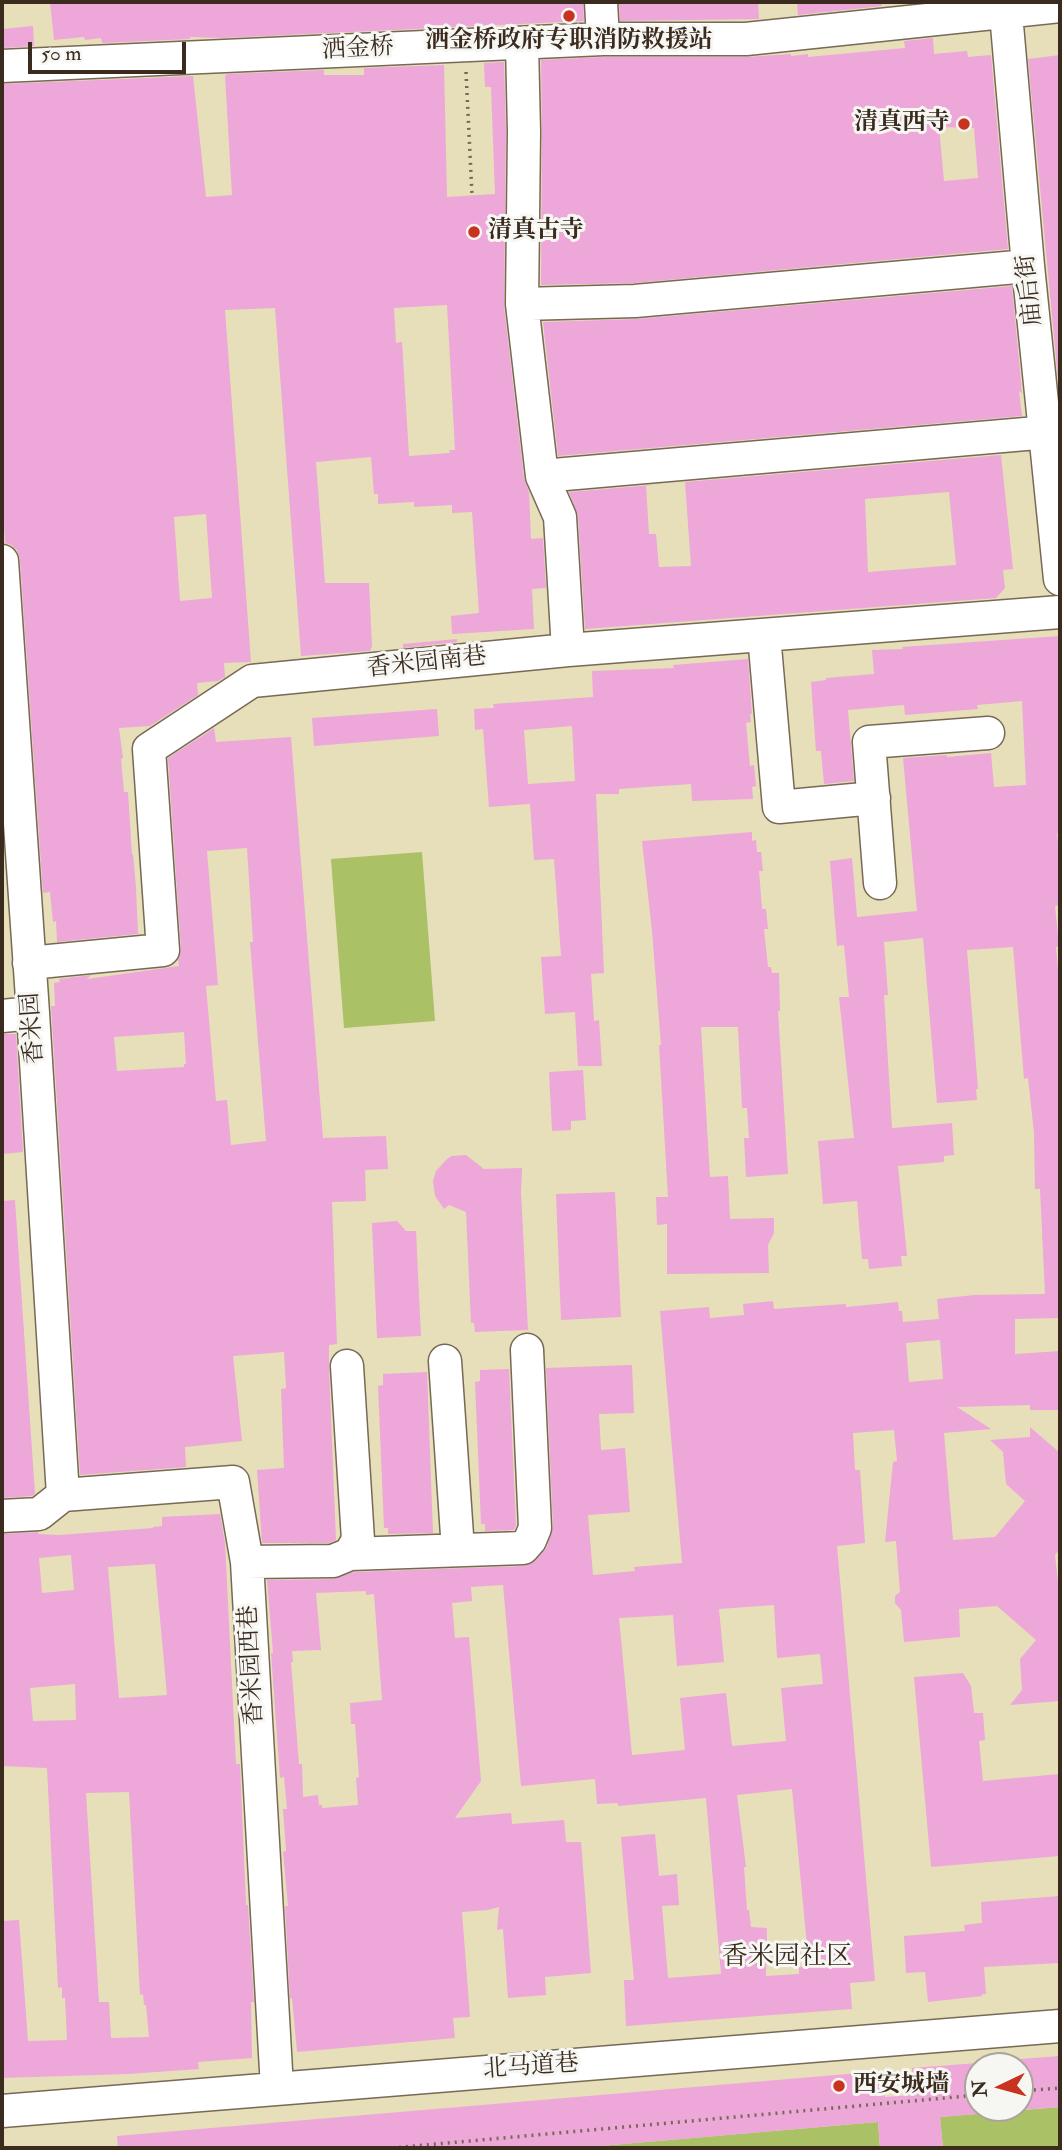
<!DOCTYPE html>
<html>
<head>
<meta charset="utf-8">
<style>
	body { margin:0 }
	#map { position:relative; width:1062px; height:2150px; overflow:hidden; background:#e6dfba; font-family:"IM FELL Double Pica",serif }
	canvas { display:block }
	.frame { position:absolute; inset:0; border:4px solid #3b2a1e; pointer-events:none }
	.north { position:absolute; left:964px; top:2052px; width:70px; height:70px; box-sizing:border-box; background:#f6f6f2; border:2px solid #aba49d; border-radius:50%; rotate:265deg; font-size:19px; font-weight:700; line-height:28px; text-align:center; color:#3b2a1e }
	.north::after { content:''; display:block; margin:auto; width:24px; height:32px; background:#c8321e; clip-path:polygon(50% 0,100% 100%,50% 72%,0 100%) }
	.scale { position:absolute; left:28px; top:42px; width:158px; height:32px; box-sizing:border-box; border:4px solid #3b2a1e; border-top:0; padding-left:9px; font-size:21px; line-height:24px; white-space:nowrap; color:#3b2a1e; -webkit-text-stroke:5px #f6f6f2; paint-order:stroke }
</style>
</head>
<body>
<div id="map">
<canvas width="1062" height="2150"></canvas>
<div class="frame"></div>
<div class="north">N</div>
<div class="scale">50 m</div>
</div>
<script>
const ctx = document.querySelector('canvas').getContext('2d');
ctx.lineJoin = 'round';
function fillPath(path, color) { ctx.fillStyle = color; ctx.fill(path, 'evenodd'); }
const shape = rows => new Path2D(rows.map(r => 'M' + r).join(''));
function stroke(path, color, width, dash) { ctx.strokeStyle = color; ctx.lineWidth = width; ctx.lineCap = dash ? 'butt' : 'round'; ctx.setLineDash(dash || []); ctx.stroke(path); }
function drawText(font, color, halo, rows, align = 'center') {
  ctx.font = font + ' "IM FELL Double Pica","Noto Serif SC",serif'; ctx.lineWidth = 6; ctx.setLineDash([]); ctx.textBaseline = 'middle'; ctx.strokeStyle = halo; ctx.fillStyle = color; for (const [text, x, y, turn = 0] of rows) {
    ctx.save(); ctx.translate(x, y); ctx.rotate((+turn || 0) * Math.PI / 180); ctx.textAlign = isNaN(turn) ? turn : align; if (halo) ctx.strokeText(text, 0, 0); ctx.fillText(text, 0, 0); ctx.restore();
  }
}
fillPath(shape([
	[422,852,435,1021,344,1028,331,859],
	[1060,2107,1060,2148,943,2148,940,2117],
	[878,2122,880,2148,577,2148]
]), '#aac166');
fillPath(shape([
	[50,2,583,2,584,21,223,38,190,37,190,39,102,43,101,38,85,40,84,37,54,40],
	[619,2,758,2,759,19,620,21],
	[797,2,881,2,882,6,798,15],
	[33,26,34,46,2,48,2,29],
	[933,38,934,54,967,51,968,57,991,55,1008,249,634,283,541,285,542,132,541,60,603,57,746,57,791,54,791,56,808,54,808,57,905,48,904,41],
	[939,127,974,128,978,178,944,181],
	[1060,55,1060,401,1028,59],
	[504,62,506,132,504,306,524,478,529,492,531,539,543,538,546,588,532,589,534,629,452,634,451,616,479,613,472,512,452,513,452,505,414,507,414,502,378,504,378,494,374,494,371,457,316,462,325,583,369,583,372,646,370,651,301,656,275,308,225,310,251,662,224,663,225,677,218,681,197,683,198,695,150,726,119,728,123,758,121,759,124,792,128,792,132,855,133,854,136,888,138,934,57,942,56,921,53,922,50,892,43,893,20,560,17,550,11,545,5,543,2,482,2,84,193,76,206,197,232,195,225,76,227,74,324,70,324,75,364,75,364,68,444,65,447,197,495,194,491,87,485,87,484,63],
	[447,305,455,450,449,450,450,453,409,456,402,342,396,343,394,308],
	[206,514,212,598,180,601,174,517],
	[1012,286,1022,393,1019,391,1022,416,558,456,543,322,637,319],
	[1001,455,1013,569,1003,570,1005,588,996,598,585,629,578,516,569,492,653,485,646,486,649,534,656,534,659,567,691,566,685,482],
	[949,492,956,565,868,572,865,499],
	[1060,636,1060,833,1057,833,1060,865,1060,905,1055,906,1059,946,1056,947,1060,993,1060,1318,1015,1319,1015,1354,1060,1351,1060,1410,1030,1410,1030,1405,957,1407,991,1429,944,1433,953,1540,995,1537,1025,1501,1006,1484,1003,1452,990,1440,1030,1437,1030,1427,1060,1453,1060,1549,1055,1555,1058,1582,1060,1584,1060,1701,1010,1705,1022,1690,1020,1659,1036,1640,997,1606,959,1609,960,1637,904,1642,901,1610,895,1603,895,1596,900,1592,896,1541,885,1542,893,1462,897,1461,894,1430,853,1433,855,1470,860,1470,865,1543,837,1546,875,1981,850,1983,852,2009,626,2026,624,1980,634,1980,621,1837,655,1834,659,1876,677,1874,679,1905,662,1906,668,1978,721,1974,706,1798,618,1806,618,1803,597,1804,595,1779,521,1786,503,1585,471,1587,472,1601,452,1603,455,1638,469,1637,481,1781,455,1818,511,1813,512,1824,564,1820,566,1842,581,1842,591,1973,545,1977,546,1995,508,1998,503,1929,497,1930,499,1907,488,1910,462,1912,470,2017,453,2018,455,2038,297,2052,292,1998,290,1999,285,1906,288,1906,283,1852,286,1851,283,1809,287,1809,284,1777,280,1778,271,1653,273,1653,267,1580,333,1579,354,1572,524,1566,536,1560,547,1547,553,1527,546,1368,632,1365,634,1413,599,1414,601,1450,625,1448,630,1512,588,1515,593,1575,635,1571,634,1567,682,1563,660,1311,709,1307,710,1318,744,1315,743,1304,773,1301,774,1309,846,1304,846,1307,898,1302,899,1311,902,1311,903,1322,939,1319,937,1299,974,1295,1045,1294,1040,1189,1035,1189,1034,1133,1028,1078,1024,1079,1013,947,967,950,978,1089,976,1089,977,1100,937,1103,923,938,884,942,888,995,884,995,892,1128,952,1123,954,1155,944,1156,944,1162,898,1166,907,1256,901,1256,902,1266,869,1269,868,1259,862,1259,857,1201,823,1204,818,1141,854,1138,839,997,849,997,844,945,837,946,830,861,852,858,857,917,917,911,903,758,947,755,947,757,991,753,994,787,1026,785,1022,701,977,705,978,709,905,715,904,705,848,710,854,781,824,784,821,751,816,751,811,682,826,680,826,678,874,674,872,650,903,649,902,647],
	[940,1340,943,1379,909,1382,906,1343],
	[366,1591,366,1595,374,1594,382,1700,350,1703,351,1724,355,1724,359,1777,356,1778,358,1805,322,1808,322,1805,319,1805,318,1795,303,1797,302,1764,299,1764,291,1662,293,1662,292,1651,321,1650,316,1593],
	[774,1605,777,1658,820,1654,823,1684,781,1688,786,1741,732,1746,726,1693,680,1698,685,1750,632,1755,619,1618,673,1615,677,1666,724,1662,719,1609],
	[792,1789,809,1966,799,1967,799,1974,766,1976,767,1928,751,1927,749,1910,747,1910,744,1867,746,1867,737,1795],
	[457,639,457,642,403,648,403,644],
	[748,659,752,714,750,714,751,722,746,723,750,766,754,765,756,786,752,787,753,799,692,801,691,784,619,789,619,794,596,794,604,973,591,974,594,1021,599,1020,602,1066,578,1066,575,1012,545,1014,541,957,561,956,554,859,534,860,530,804,489,807,483,729,475,730,474,709,494,708,493,704,593,697,592,671,674,668,673,665],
	[572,726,575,781,528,784,524,730],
	[437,709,439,736,314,746,312,718],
	[214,728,216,742,291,737,323,1138,386,1136,388,1169,365,1170,366,1201,332,1202,337,1344,329,1345,329,1367,336,1540,329,1543,262,1543,257,1470,284,1468,281,1389,286,1388,284,1352,233,1356,242,1441,185,1447,186,1467,80,1475,51,1006,55,1006,54,983,60,982,59,979,91,975,87,979,179,966,178,960,181,949,168,758],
	[247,848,253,942,250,942,266,1141,231,1145,227,1100,216,1101,206,986,218,985,207,851],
	[184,1032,186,1064,184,1064,184,1067,117,1071,114,1037],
	[752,832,752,841,756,840,757,852,761,852,763,871,759,871,762,909,766,909,768,929,764,929,768,967,771,967,772,973,779,973,780,1011,778,1011,788,1174,746,1177,744,1138,749,1138,747,1108,742,1108,738,1027,701,1027,710,1177,728,1176,730,1219,774,1218,774,1233,768,1245,769,1273,667,1274,667,1224,657,1225,656,1197,668,1197,659,1045,661,1045,652,931,642,841],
	[2,1034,16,1034,23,1152,2,1154],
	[583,1070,586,1120,571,1121,571,1130,552,1131,549,1072],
	[466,1155,484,1169,522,1168,521,1192,528,1330,475,1332,474,1323,471,1323,466,1212,449,1205,444,1209,435,1196,433,1181,436,1171,447,1159,452,1156],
	[615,1192,621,1317,561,1320,556,1194],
	[15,1200,35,1494,32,1496,2,1498,2,1201],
	[397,1221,406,1231,416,1231,421,1336,377,1338,372,1223],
	[509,1369,516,1525,514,1530,485,1531,485,1524,481,1524,475,1382,480,1381,480,1370],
	[427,1372,433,1533,388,1534,388,1528,384,1528,378,1386,383,1385,383,1374],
	[220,1514,225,1543,236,1764,240,1764,246,1905,248,1905,254,2002,251,2002,252,2058,198,2062,199,2069,128,2074,2,2078,2,1921,19,1920,28,2041,67,2040,65,1998,62,1998,62,1987,58,1988,47,1768,2,1766,2,1534,38,1532,38,1534,59,1535,153,1528,153,1527,162,1526,162,1517],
	[71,1555,74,1590,42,1593,39,1558],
	[155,1564,167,1695,119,1698,108,1567],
	[75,1684,76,1720,33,1721,30,1688],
	[129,1792,140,1995,143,1994,144,2005,146,2005,149,2037,111,2038,109,2002,99,2002,86,1793],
	[963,1673,971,1686,974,1713,983,1713,985,1740,979,1741,983,1781,1060,1774,1060,1856,931,1867,914,1677],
	[1060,1896,1060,1963,984,1967,986,1994,982,1994,982,1996,928,2002,925,1972,906,1973,904,1936,965,1931,964,1925,982,1923,981,1902],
	[1060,2056,1060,2107,1020,2110,1020,2059],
	[978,2063,978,2114,940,2117,943,2148,880,2148,878,2122,577,2148,118,2148,117,2136,883,2071,885,2097,914,2095,912,2068]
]), '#eda7d9');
const minor = shape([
	[601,2,603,39],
	[1005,2,1028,266,1060,579],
	[522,43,524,132,522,304,542,476,560,517,568,650],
	[2,66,603,39,746,39,1060,6],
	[522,304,635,301,1028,266],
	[542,476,1060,431],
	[2,561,33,1013,63,1495],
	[764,635,779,807,874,798],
	[880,883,869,742,988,733],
	[29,963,163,950,149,749,252,681,568,650,1060,612],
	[2,1016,33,1013],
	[445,1361,458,1550],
	[2,1516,39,1514,63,1495,233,1482,247,1562,277,2088],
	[350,1554,523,1548,530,1540,535,1528,527,1350],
	[247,1562,333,1561,350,1554,358,1540,347,1366],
	[2,2111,1060,2026]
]);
stroke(minor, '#776955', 35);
stroke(shape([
	[466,72,472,195],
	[1020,2091,1060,2088],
	[392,2148,978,2095]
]), '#776955', 3.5, [2, 5]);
stroke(minor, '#fff', 32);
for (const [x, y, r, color] of [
	[569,16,7,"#c8321e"],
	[964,124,7,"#c8321e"],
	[474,232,7,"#c8321e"],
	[839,2086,7,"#c8321e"]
]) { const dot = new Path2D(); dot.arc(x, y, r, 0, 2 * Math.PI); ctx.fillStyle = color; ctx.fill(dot); stroke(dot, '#f6f6f2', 2.5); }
drawText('bold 24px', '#3b2a1e', '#f6f6f2', [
	["洒金桥政府专职消防救援站",569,42,"center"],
	["清真西寺",950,124,"right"],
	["清真古寺",488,232],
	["西安城墙",853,2086]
], 'left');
drawText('24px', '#3b2a1e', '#f6f6f2', [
	["洒金桥",358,50,-3],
	["庙后街",1031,290,-96],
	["香米园南巷",427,664,-6],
	["香米园",34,1028,-94],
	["香米园西巷",253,1665,-93],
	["北马道巷",531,2068,-4]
]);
drawText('26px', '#3b2a1e', '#f6f6f2', [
	["香米园社区",787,1958]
]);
</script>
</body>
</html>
